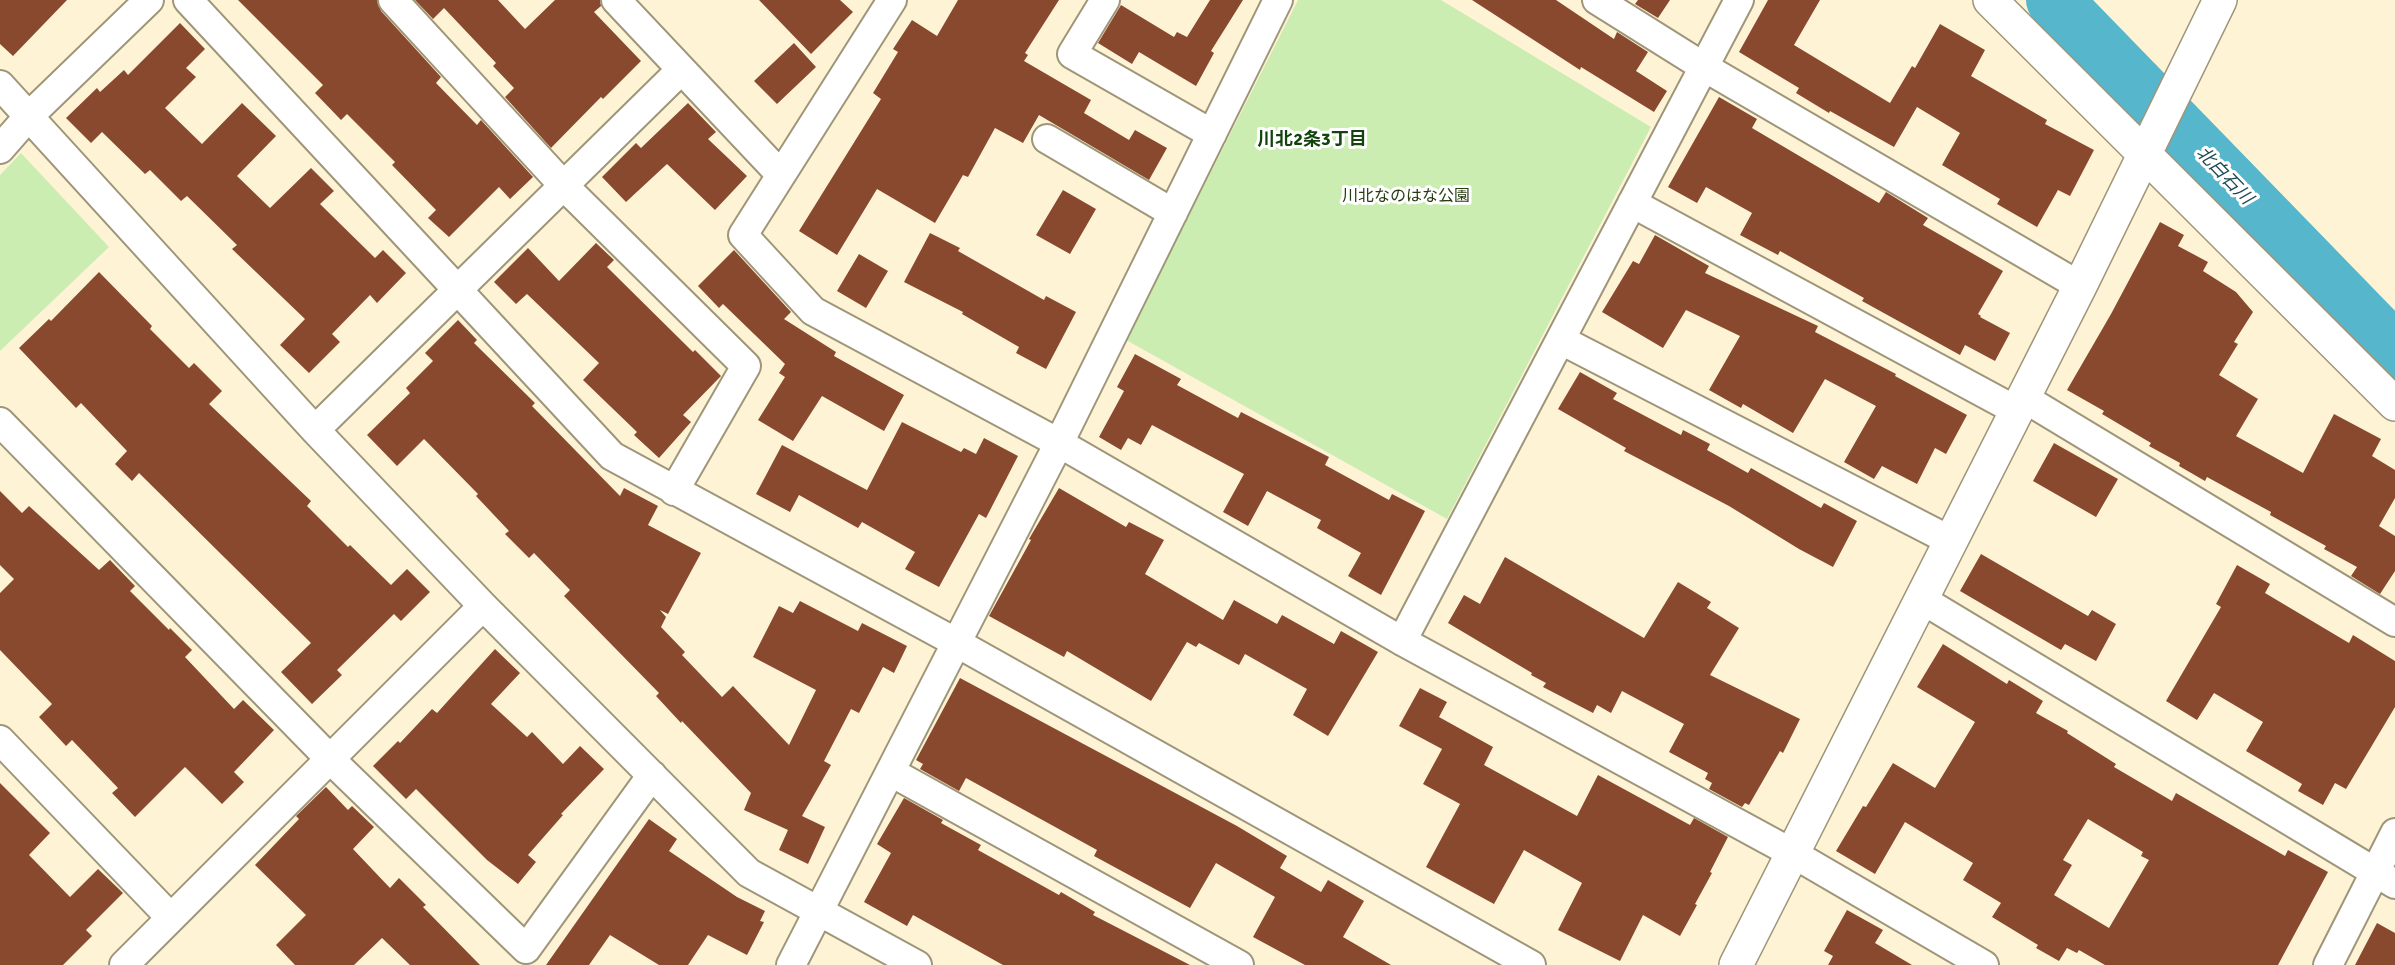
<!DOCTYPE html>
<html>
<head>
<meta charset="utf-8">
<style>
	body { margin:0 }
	canvas { display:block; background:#fef4d5 }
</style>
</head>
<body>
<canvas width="2395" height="965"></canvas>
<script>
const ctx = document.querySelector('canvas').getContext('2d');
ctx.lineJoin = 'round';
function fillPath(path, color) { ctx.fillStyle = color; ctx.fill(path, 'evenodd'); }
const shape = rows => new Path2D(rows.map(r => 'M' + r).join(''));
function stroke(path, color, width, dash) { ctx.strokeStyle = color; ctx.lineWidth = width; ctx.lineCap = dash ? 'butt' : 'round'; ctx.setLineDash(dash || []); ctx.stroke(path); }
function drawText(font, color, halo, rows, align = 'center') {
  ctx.font = font + ' Signika,"Noto Sans JP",sans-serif'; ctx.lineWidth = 6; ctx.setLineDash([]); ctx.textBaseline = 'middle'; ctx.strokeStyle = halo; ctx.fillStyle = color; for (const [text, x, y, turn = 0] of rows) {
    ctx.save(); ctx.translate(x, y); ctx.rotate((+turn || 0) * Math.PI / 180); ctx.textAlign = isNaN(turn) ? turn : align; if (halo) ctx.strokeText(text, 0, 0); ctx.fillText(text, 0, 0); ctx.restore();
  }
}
fillPath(shape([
	[1298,0,1441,0,1651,127,1447,519,1126,340],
	[21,153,109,247,0,351,0,175]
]), '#cbedb2');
stroke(shape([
	[2054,0,2395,351]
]), '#55b6cc', 56);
fillPath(shape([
	[0,0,67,0,13,56,0,44],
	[238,0,377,0,381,11,441,77,436,83,477,125,481,120,533,177,510,199,499,187,449,237,428,218,436,210,392,165,395,162,347,114,341,120,315,93,323,85],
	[415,0,498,0,525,29,555,0,600,0,601,6,594,12,641,61,603,99,601,97,551,148,505,97,514,88,493,66,496,63,444,8,433,19],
	[759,0,840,0,853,12,811,54],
	[958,0,1059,0,1025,53,1028,55,1024,61,1091,100,1084,113,1129,140,1135,130,1167,148,1149,180,1039,115,1023,143,995,128,968,177,963,175,935,223,877,189,837,255,799,231,881,99,873,93,898,52,893,49,912,20,937,36],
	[1210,0,1243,0,1211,51,1214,53,1196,86,1139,52,1132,64,1098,43,1121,5,1174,37,1177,32,1187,37],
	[1472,0,1556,0,1614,39,1617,32,1648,52,1636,71,1667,91,1654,112,1581,67,1580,70],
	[1638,0,1670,0,1658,18,1635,4],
	[1768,0,1820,0,1794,45,1890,103,1912,66,1915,68,1940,24,1985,50,1971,76,2047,120,2045,124,2094,150,2070,196,2058,190,2037,227,1997,204,2000,199,1942,165,1960,133,1917,107,1894,147,1830,111,1829,113,1796,93,1799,88,1739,52],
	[180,23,205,49,186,68,196,77,165,108,202,144,242,103,276,136,237,176,270,208,311,168,334,191,320,204,375,258,383,250,406,273,377,303,370,295,332,334,340,342,309,373,280,345,305,319,232,249,237,245,187,196,181,201,150,170,145,174,102,132,91,143,66,118,97,88,100,92,124,70,128,75],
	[794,43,816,67,777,104,754,81],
	[1719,97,1757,119,1752,128,1879,203,1886,192,1928,218,1923,225,2003,271,1978,314,1981,316,1980,317,2010,333,1995,361,1965,345,1960,355,1862,301,1864,298,1780,251,1778,255,1740,235,1752,213,1706,187,1697,203,1668,187],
	[688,103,716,132,708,139,747,176,715,210,667,164,626,202,602,177,636,143,641,148],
	[1063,190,1096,209,1070,254,1036,235],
	[2160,222,2184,235,2178,246,2208,262,2203,271,2236,292,2253,312,2234,342,2238,344,2219,375,2258,399,2236,436,2303,473,2334,414,2381,439,2372,456,2395,470,2395,498,2379,526,2395,536,2395,571,2380,594,2351,576,2357,567,2324,549,2326,546,2270,515,2271,512,2207,477,2205,481,2179,466,2180,463,2149,446,2151,443,2102,414,2104,411,2067,390,2111,314],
	[930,233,960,248,958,251,1044,300,1046,296,1076,312,1046,369,1016,353,1019,347,962,314,963,312,904,282],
	[1655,235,1709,266,1705,273,1818,326,1815,332,1896,374,1895,376,1967,415,1946,454,1935,448,1917,484,1882,466,1874,479,1844,462,1876,406,1825,379,1793,433,1743,404,1741,408,1709,390,1740,336,1686,310,1663,348,1602,312,1633,261,1639,264],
	[596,243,614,260,607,267,693,352,695,350,721,376,683,415,691,422,659,458,634,435,637,432,583,380,599,363,527,294,516,304,494,282,528,248,559,281],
	[734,250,791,312,784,319,836,352,834,356,904,395,884,431,822,396,793,441,758,420,785,377,779,373,785,364,723,304,719,308,698,286],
	[859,254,888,271,866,308,837,291],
	[99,272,152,326,150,329,189,368,194,363,222,391,209,404,311,501,307,506,348,547,350,545,391,585,407,569,430,592,401,621,394,614,337,670,342,675,312,704,281,672,311,643,139,473,132,481,115,464,127,451,81,403,76,408,19,348,49,319,51,321],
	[458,320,477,340,474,343,535,403,532,406,620,496,624,488,658,506,648,525,701,553,668,614,660,610,666,617,661,627,685,652,682,655,722,697,733,686,789,745,816,690,753,657,779,606,793,613,800,601,858,631,862,623,907,646,894,673,883,667,859,713,851,709,824,761,831,765,802,816,825,827,808,864,779,850,788,830,744,810,751,793,682,721,681,723,656,696,659,693,564,596,570,590,534,553,529,558,505,534,509,531,476,496,478,494,424,439,397,466,367,435,410,393,406,388,433,361,425,353],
	[1135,354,1181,379,1177,385,1238,418,1241,412,1329,457,1325,465,1389,500,1392,494,1425,511,1381,595,1348,576,1361,553,1317,528,1321,520,1267,491,1248,526,1223,512,1244,474,1152,425,1141,445,1128,438,1121,450,1099,437,1124,391,1117,387],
	[1580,372,1617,393,1613,399,1681,435,1683,430,1710,444,1707,450,1748,473,1751,468,1821,508,1824,503,1857,521,1833,567,1799,549,1729,506,1624,451,1626,448,1558,409],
	[902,422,961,452,964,448,976,454,984,438,1018,456,986,518,979,514,939,587,905,569,915,552,862,522,858,528,799,495,790,512,756,494,782,445,867,490],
	[2054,443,2118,479,2096,517,2033,481],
	[1059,488,1126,527,1129,522,1164,540,1145,574,1223,620,1234,600,1277,624,1282,615,1334,644,1341,631,1378,652,1328,736,1293,715,1307,689,1245,654,1239,665,1199,643,1196,647,1187,642,1151,701,1067,651,1064,657,989,616,1031,540,1029,539],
	[0,491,22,513,29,506,99,570,110,560,135,586,130,591,169,630,170,628,192,650,185,657,234,709,243,700,274,730,234,772,244,782,222,804,185,767,135,817,112,793,118,788,72,740,66,746,39,717,52,704,0,650,0,593,14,579,0,565],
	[1981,554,2088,616,2092,610,2116,624,2096,661,2065,644,2061,650,1960,591],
	[1505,557,1644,638,1678,582,1711,602,1707,608,1739,628,1710,675,1800,719,1783,753,1780,751,1749,805,1745,803,1742,807,1709,789,1712,783,1705,779,1708,773,1669,752,1684,724,1622,691,1611,713,1597,705,1593,713,1543,687,1546,683,1531,675,1532,673,1448,623,1464,595,1480,604],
	[2237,565,2270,584,2265,593,2349,643,2353,635,2395,661,2395,707,2346,789,2335,783,2323,805,2298,791,2302,784,2246,751,2263,722,2214,693,2197,720,2166,701,2221,607,2216,604],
	[1943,644,2007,684,2009,680,2043,701,2036,713,2068,731,2067,733,2116,764,2114,767,2172,801,2176,793,2285,856,2288,850,2328,872,2278,965,2105,965,2079,950,2077,953,2067,948,2059,961,2036,948,2038,945,1992,917,2001,903,1963,880,1973,863,1905,822,1875,874,1836,851,1863,806,1866,807,1893,763,1935,788,1975,722,1917,687],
	[2088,819,2143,852,2141,856,2149,860,2109,928,2054,895,2072,865,2063,860],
	[495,649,520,673,491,704,527,737,532,732,563,764,580,746,604,769,561,814,563,815,528,855,536,862,518,884,487,860,416,789,406,799,373,766,398,741,400,743,432,709,437,713],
	[960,678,1237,826,1287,856,1280,868,1321,892,1328,880,1364,901,1343,937,1391,965,1305,965,1253,937,1275,897,1216,863,1190,908,1094,856,1097,850,966,778,959,791,920,769,923,764,916,760],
	[1420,688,1447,702,1439,717,1493,747,1484,765,1577,816,1598,775,1690,825,1694,818,1728,837,1710,872,1712,873,1695,904,1697,905,1680,936,1643,915,1620,961,1558,930,1582,883,1524,850,1494,904,1426,867,1460,804,1423,784,1442,749,1399,726],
	[0,783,50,833,29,855,70,897,98,869,123,893,86,930,92,936,63,965,0,965],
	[326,787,348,810,352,806,374,827,353,849,390,888,399,878,426,905,423,907,480,965,410,965,382,938,354,965,295,965,276,945,306,915,255,865,299,819,296,816],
	[904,798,943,820,941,823,981,845,978,850,1059,895,1061,892,1095,912,1093,915,1190,965,1003,965,913,915,907,926,864,902,891,853,877,844],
	[649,819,677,839,669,851,737,897,765,911,760,921,764,922,747,955,708,935,688,965,659,965,610,935,589,965,546,965],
	[1847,910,1883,930,1875,943,1912,965,1828,965,1833,956,1824,951],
	[2377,923,2395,933,2395,965,2355,965]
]), '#89492f');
const minor = shape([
	[188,0,612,456,957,643,1531,965],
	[393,0,564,186,746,366,674,491],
	[616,0,781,175],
	[892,0,743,235,813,311,1059,443,1402,641,1792,853,1984,965],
	[1105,0,1072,54,1212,134],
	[1597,0,1704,67,2080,286],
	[0,85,315,430,483,606,749,873,917,965],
	[1047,139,1173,213],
	[0,149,29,116,149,0],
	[1632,203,2017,411],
	[1561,340,1951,541],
	[2024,398,2395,622],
	[0,422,330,759,526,949,652,775],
	[315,430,681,70],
	[1921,599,2395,884],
	[1402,641,1739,0],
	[0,740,171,918],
	[891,772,1239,965],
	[124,965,483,606],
	[791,965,1059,443,1278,0],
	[2328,965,2395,833]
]);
const tertiary = shape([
	[1990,0,2395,404],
	[1736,965,2080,286,2220,0]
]);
stroke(minor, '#9f967a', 32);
stroke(tertiary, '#9f967a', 36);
stroke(minor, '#fff', 28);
stroke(tertiary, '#fff', 33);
drawText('16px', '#263d10', '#fff', [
	["川北なのはな公園",1406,197]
]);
drawText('bold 18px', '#12440c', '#fff', [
	["川北2条3丁目",1312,140]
]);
drawText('italic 18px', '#1f4a54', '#fff', [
	["北白石川",2224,176,46]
]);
</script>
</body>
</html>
